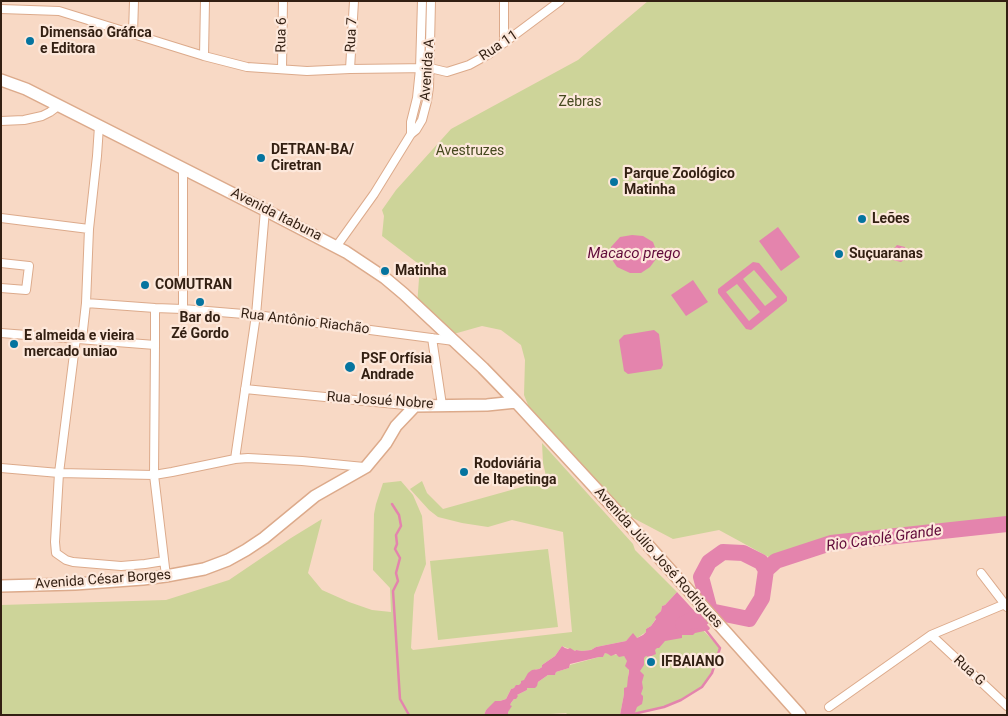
<!DOCTYPE html>
<html>
<head>
<meta charset="utf-8">
<style>
	body { margin:0 }
	#map { position:relative; width:1008px; height:716px; overflow:hidden; background:#f8d9c5; font-family:Roboto,sans-serif }
	canvas { display:block }
	.frame { position:absolute; inset:0; border:2px solid #321f12; pointer-events:none }
</style>
</head>
<body>
<div id="map">
<canvas width="1008" height="716"></canvas>
<div class="frame"></div>
</div>
<script>
const ctx = document.querySelector('canvas').getContext('2d');
ctx.lineJoin = 'round';
function fillPath(path, color) { ctx.fillStyle = color; ctx.fill(path, 'evenodd'); }
const shape = rows => new Path2D(rows.map(r => 'M' + r).join(''));
function stroke(path, color, width, dash) { ctx.strokeStyle = color; ctx.lineWidth = width; ctx.lineCap = dash ? 'butt' : 'round'; ctx.setLineDash(dash || []); ctx.stroke(path); }
function drawText(font, color, halo, rows, align = 'center') {
  ctx.font = font + ' Roboto,sans-serif'; ctx.lineWidth = 4.5; ctx.setLineDash([]); ctx.textBaseline = 'middle'; ctx.strokeStyle = halo; ctx.fillStyle = color; for (const [text, x, y, turn = 0] of rows) {
    ctx.save(); ctx.translate(x, y); ctx.rotate((+turn || 0) * Math.PI / 180); ctx.textAlign = isNaN(turn) ? turn : align; if (halo) ctx.strokeText(text, 0, 0); ctx.fillText(text, 0, 0); ctx.restore();
  }
}
fillPath(shape([
	[648,1,1007,1,1007,524,831,543,776,561,719,530,673,539,616,509,534,420,524,395,525,360,521,345,501,330,482,326,450,335,417,306,420,265,382,236,384,216,382,210,396,190,451,129,578,60],
	[542,443,633,544,635,550,677,592,665,605,662,606,661,611,651,626,646,629,646,632,637,638,630,637,626,641,596,647,591,650,582,651,576,650,575,651,562,646,555,656,542,665,542,667,539,669,536,669,519,686,511,689,506,699,500,701,486,710,484,715,1,715,1,605,166,600,229,580,291,538,322,519,308,573,322,590,349,602,372,610,391,612,390,588,373,570,374,514,376,504,383,483,401,481,413,495,422,516,426,564,414,595,411,648,413,650,572,632,563,532,512,520,488,527,462,523,438,517,429,510,410,489,422,481,427,493,443,509,522,487,538,484,546,476,543,463],
	[548,549,558,627,438,640,430,561],
	[700,627,720,648,712,671,702,687,681,700,664,707,629,715,640,660,653,637],
	[605,653,624,656,628,661,629,672,628,677,628,687,624,690,624,694,620,715,565,715,567,713,550,714,549,715,506,715,511,706,509,705,511,703,517,695,527,690,527,688,535,687,538,682,548,675,555,675,556,672,569,668,570,665,599,657,603,657]
]), '#cdd499');
fillPath(shape([
	[778,227,800,257,781,271,759,241],
	[632,235,643,236,653,242,656,250,656,259,650,267,641,273,630,273,617,267,611,258,611,247,620,237],
	[897,245,905,247,909,253,908,257,901,262,893,260,891,256,891,252],
	[753,262,759,263,787,297,787,301,751,330,746,329,718,293,718,289],
	[754,270,777,297,765,306,743,279],
	[737,284,760,312,749,321,726,292],
	[693,280,708,302,686,316,671,295],
	[654,330,659,334,663,365,661,369,628,374,624,371,619,340,624,335],
	[677,592,710,628,709,630,695,633,693,635,682,635,682,638,665,641,659,648,657,648,655,650,656,654,649,657,646,656,644,658,644,665,640,671,644,675,642,682,643,688,641,694,643,696,643,699,642,704,637,707,634,715,620,715,624,694,624,688,627,687,628,677,629,672,629,670,625,666,627,661,624,656,619,657,616,654,611,656,608,654,605,653,603,657,599,657,570,664,569,668,556,672,555,675,548,675,538,682,537,686,535,688,527,688,527,690,517,695,518,696,516,699,514,699,511,703,510,705,512,706,508,712,508,714,484,715,486,710,495,701,500,701,506,699,511,689,514,688,516,685,519,685,521,683,521,681,524,680,528,673,532,670,539,669,542,667,542,665,555,656,562,646,565,648,568,649,570,648,575,651,576,650,582,651,591,650,596,647,626,641,633,633,637,638,643,635,646,632,646,629,651,626,656,619,655,617,661,611,662,606,665,605]
]), '#e484ad');
stroke(shape([
	[392,504,399,515,401,526,396,535,397,544,395,549,400,558,396,573,398,581,393,591,400,699,409,715],
	[629,715,664,707,681,700,702,687,712,673,720,648,705,629]
]), '#e484ad', 2.5);
stroke(shape([
	[710,611,701,577,709,562,723,552,743,553,761,562,766,570],
	[683,624,692,620,699,621,710,611,749,619,762,598,766,570,776,561,831,543,1007,524]
]), '#e484ad', 16);
const street = shape([
	[1,9,59,11,204,56,247,67,307,71,350,69,430,68,447,72,469,65,489,54,560,1],
	[133,34,134,1],
	[504,43,504,1],
	[204,56,205,1],
	[282,69,283,1],
	[350,69,354,1],
	[1,121,24,120,42,116,50,112,58,106],
	[411,134,411,122,417,98,420,69,422,1],
	[1,218,89,229],
	[336,247,374,194,411,134,416,130,422,120,427,101,429,87,431,1],
	[1,263,29,266,26,290,1,288],
	[86,303,155,308,183,309,256,315,454,341],
	[183,309,183,168],
	[1,333,155,345,155,308],
	[76,338,59,473,55,542,56,553,66,560,73,562,121,566,145,564,164,561],
	[432,338,442,405],
	[82,339,86,303,89,229,97,156,99,126],
	[155,345,154,475,166,576],
	[245,389,415,406],
	[235,459,256,315,265,210],
	[1,468,59,473,154,475,172,472,235,459,248,458,302,461,364,467],
	[981,573,1007,607],
	[931,635,1007,706],
	[829,707,931,635,1005,604]
]);
const secondary = shape([
	[1,80,26,89,265,210,346,252,385,278,404,294,483,368,516,402,646,543,800,715],
	[1,586,75,584,143,579,166,576,204,569,228,560,246,550,264,538,315,496,366,467,386,443,396,426,415,406,487,405,516,402]
]);
stroke(street, '#dcaa8b', 10);
stroke(secondary, '#dcaa8b', 14);
stroke(street, '#fff', 8);
stroke(secondary, '#fff', 11);
for (const [x, y, r, color] of [
	[30,41,5,"#05749f"],
	[261,158,5,"#05749f"],
	[614,182,5,"#05749f"],
	[862,219,5,"#05749f"],
	[839,254,5,"#05749f"],
	[385,271,5,"#05749f"],
	[145,285,5,"#05749f"],
	[200,302,5,"#05749f"],
	[14,344,5,"#05749f"],
	[350,367,6,"#05749f"],
	[464,472,5,"#05749f"],
	[651,662,5,"#05749f"]
]) { const dot = new Path2D(); dot.arc(x, y, r, 0, 2 * Math.PI); ctx.fillStyle = color; ctx.fill(dot); stroke(dot, '#fde8db', 2); }
drawText('bold 14px', '#321f12', '#fde8db', [
	["Dimensão Gráfica",40,33],
	["e Editora",40,49],
	["DETRAN-BA/",271,150],
	["Ciretran",271,166],
	["Parque Zoológico",624,174],
	["Matinha",624,190],
	["Leões",872,219],
	["Suçuaranas",849,254],
	["Matinha",395,271],
	["COMUTRAN",155,285],
	["Bar do",200,318,"center"],
	["Zé Gordo",200,334,"center"],
	["E almeida e vieira",24,336],
	["mercado uniao",24,352],
	["PSF Orfísia",361,359],
	["Andrade",361,375],
	["Rodoviária",474,464],
	["de Itapetinga",474,480],
	["IFBAIANO",661,662]
], 'left');
drawText('14px', '#321f12', '#fde8db', [
	["Rua 6",282,35,-89],
	["Rua 7",352,35,-87],
	["Rua 11",499,46,-34],
	["Avenida A",428,70,-86],
	["Avenida Itabuna",276,215,27],
	["Rua Antônio Riachão",305,322,7],
	["Rua Josué Nobre",380,401,4],
	["Avenida Júlio José Rodrigues",658,558,48],
	["Avenida César Borges",103,580,-4],
	["Rua G",969,671,43]
]);
drawText('14px', '#46491f', '#fde8db', [
	["Zebras",580,102],
	["Avestruzes",470,151]
]);
drawText('italic 15px', '#610a3a', '#fde8db', [
	["Macaco prego",634,254],
	["Rio Catolé Grande",884,539,-8]
]);
</script>
</body>
</html>
